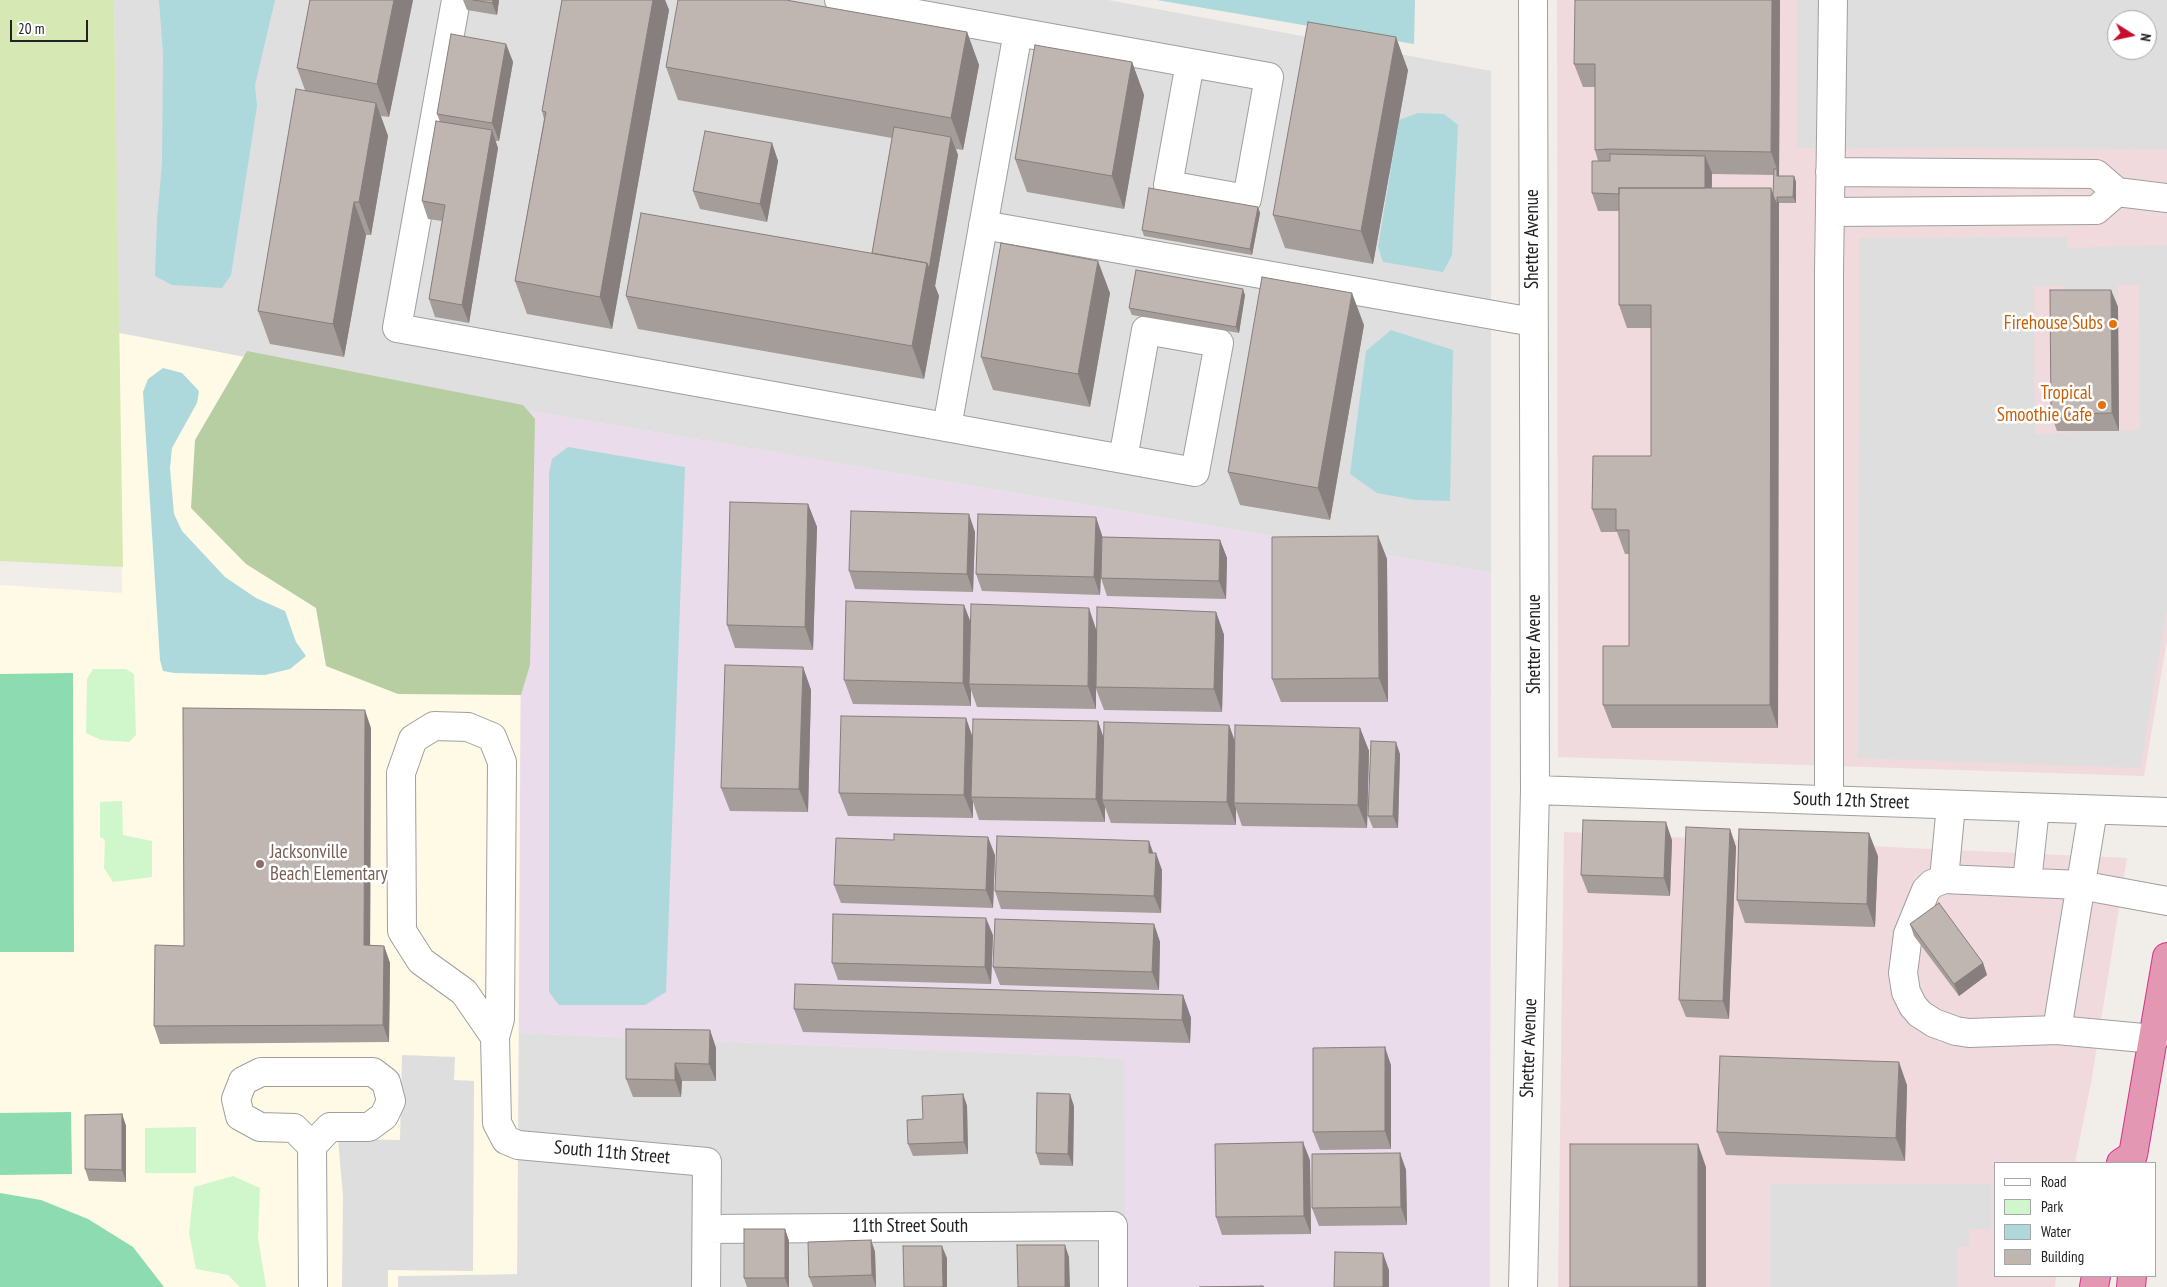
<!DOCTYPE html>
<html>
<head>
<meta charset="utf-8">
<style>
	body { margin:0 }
	#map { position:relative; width:2167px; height:1287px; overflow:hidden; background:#f1ede9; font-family:"PT Sans Narrow",sans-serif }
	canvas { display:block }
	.legend { position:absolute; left:1994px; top:1162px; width:162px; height:115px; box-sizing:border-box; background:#fff; border:1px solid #a7a7a7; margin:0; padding:6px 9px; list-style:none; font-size:15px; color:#222 }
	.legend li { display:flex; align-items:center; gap:10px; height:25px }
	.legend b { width:25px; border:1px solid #a7a7a7 }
	.north { position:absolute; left:2107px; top:10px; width:50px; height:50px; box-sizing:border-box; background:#fff; border:1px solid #a7a7a7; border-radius:50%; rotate:100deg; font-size:14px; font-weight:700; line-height:20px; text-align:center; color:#222 }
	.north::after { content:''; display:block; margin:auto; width:18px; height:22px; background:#c80c2c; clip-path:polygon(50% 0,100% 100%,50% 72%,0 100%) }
	.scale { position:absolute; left:10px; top:20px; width:78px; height:22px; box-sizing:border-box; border:2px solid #222; border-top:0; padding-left:6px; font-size:15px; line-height:18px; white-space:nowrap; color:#222; -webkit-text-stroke:4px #fff; paint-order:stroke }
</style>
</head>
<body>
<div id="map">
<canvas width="2167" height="1287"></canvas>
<ul class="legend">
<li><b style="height:6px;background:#fff"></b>Road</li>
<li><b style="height:14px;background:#cff7cb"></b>Park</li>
<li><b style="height:14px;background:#add9dc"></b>Water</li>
<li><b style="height:14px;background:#bfb6b2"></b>Building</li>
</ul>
<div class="north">N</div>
<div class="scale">20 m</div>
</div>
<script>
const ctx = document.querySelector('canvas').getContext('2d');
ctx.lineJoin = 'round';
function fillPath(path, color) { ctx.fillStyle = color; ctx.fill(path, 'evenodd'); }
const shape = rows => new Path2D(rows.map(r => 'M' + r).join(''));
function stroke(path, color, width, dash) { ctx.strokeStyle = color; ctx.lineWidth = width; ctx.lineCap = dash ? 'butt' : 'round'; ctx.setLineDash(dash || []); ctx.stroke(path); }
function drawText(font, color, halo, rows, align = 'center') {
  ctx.font = font + ' "PT Sans Narrow",sans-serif'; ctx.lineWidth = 5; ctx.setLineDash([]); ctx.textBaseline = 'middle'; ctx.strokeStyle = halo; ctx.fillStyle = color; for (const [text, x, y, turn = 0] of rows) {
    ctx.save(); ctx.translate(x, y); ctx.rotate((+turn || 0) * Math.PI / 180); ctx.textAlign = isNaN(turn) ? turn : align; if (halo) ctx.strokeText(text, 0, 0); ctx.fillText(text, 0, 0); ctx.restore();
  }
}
fillPath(shape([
	[114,0,1108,0,1491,71,1491,573,522,410,119,333],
	[519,1033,1125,1058,1126,1287,398,1287,398,1276,517,1274]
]), '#e0dfdf');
fillPath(shape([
	[1557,0,2167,0,2167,640,2144,776,1558,757],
	[2117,20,2147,20,2147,50,2117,50],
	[1564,832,2127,858,2091,1083,2075,1163,1996,1163,1996,1276,2056,1276,2055,1287,1558,1287]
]), '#f1dadd');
fillPath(shape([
	[522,410,1491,573,1490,1287,1126,1287,1124,1058,519,1033]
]), '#eadcea');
fillPath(shape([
	[119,333,522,410,517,1274,398,1276,398,1287,0,1287,0,585,122,593]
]), '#fefae6');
fillPath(shape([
	[0,0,114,0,123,567,0,561]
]), '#d6e8b3');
fillPath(shape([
	[247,351,523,405,535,419,530,665,521,695,398,694,326,666,316,608,246,564,191,508,195,440]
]), '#b6cea1');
fillPath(shape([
	[93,669,126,669,134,674,136,735,129,742,101,740,86,733,87,679],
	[122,801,123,835,152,841,152,877,113,882,104,868,105,840,100,837,100,802],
	[196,1127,196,1173,145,1173,145,1128],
	[233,1176,260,1188,258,1237,266,1287,240,1287,228,1275,196,1269,189,1233,194,1187]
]), '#cff7cb');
fillPath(shape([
	[73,673,74,952,0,952,0,674],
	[71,1112,72,1174,0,1175,0,1113],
	[0,1193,41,1200,88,1219,133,1247,164,1287,0,1287]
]), '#8ddbb0');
fillPath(shape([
	[1797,0,2167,0,2167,149,1797,148],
	[2117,20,2147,20,2147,50,2117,50],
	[2068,237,2067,248,2167,245,2167,610,2140,768,1858,758,1859,238],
	[2118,285,2139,285,2140,430,2035,434,2034,286,2063,286,2063,304,2118,303],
	[402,1055,455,1057,454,1080,474,1081,473,1271,388,1270,388,1287,342,1287,343,1196,338,1139,400,1140],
	[1770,1184,1991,1184,1991,1229,1969,1229,1969,1247,1958,1247,1958,1287,1770,1287]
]), '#dedede');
fillPath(shape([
	[159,0,275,0,255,85,257,106,231,275,222,288,172,285,155,276,157,220,162,163,163,54],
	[1157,0,1415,0,1414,44],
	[1418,113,1444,114,1458,125,1452,255,1443,272,1383,262,1378,247,1399,120],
	[1391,330,1453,350,1450,501,1416,500,1377,493,1350,474,1366,351],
	[163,368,182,373,199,391,197,403,172,448,170,468,174,514,182,531,225,577,256,598,285,611,296,642,306,656,290,669,265,675,174,673,163,671,160,660,143,392,148,379],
	[568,447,685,467,666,992,645,1005,559,1005,549,992,549,473,552,459]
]), '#add9dc');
const minor = shape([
	[456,0,397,328,1195,472,1219,343,1146,330,1123,459],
	[839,0,1269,77,1247,199,1168,185,1190,63],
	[2117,192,2167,198],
	[1830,212,2096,210,2117,192,2096,174,1830,172],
	[983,225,1533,322],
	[947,427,1018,32],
	[1535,790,2167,812],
	[1829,800,1829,272,1833,0],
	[1951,805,1944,879,2080,885,2167,901],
	[2093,810,2057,1030,2154,1039],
	[1944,879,1932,884,1926,890,1908,934,1903,973,1906,992,1913,1006,1920,1014,1934,1023,1956,1031,1969,1033,2057,1030],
	[2027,882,2035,808],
	[495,1037,464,992,421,961,402,931,401,773,413,739,434,726,468,727,492,737,502,762,500,1019,495,1037,497,1123,506,1140,518,1145,707,1162,706,1287],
	[312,1146,294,1128,260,1127,240,1116,236,1099,243,1081,261,1072,373,1072,386,1082,391,1101,384,1116,369,1127,330,1127,312,1146,313,1287],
	[707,1229,1113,1226,1113,1287],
	[1523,1287,1535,790,1533,0]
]);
const highway = shape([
	[2121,1163,2133,1155,2167,957],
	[2094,1287,2096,1276],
	[2131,1287,2132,1276]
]);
stroke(minor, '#9f9f9f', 30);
stroke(highway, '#d23485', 30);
stroke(minor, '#fff', 28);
stroke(highway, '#e397b2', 28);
fillPath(shape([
	[310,0,413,0,389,117,381,116,388,136,371,235,366,235,344,357,270,344,258,311,305,90,297,68],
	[463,0,499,0,497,15,467,10],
	[562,0,665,0,669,10,612,329,527,314,515,281,544,119,542,111],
	[1780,0,1779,176,1794,176,1796,182,1796,203,1779,203,1778,728,1612,728,1603,705,1629,646,1629,554,1625,554,1617,532,1601,532,1592,509,1651,456,1651,328,1627,328,1619,305,1619,211,1598,211,1592,193,1598,161,1595,150,1595,87,1583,87,1574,64],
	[1712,174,1774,175,1773,195,1771,188,1712,188],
	[967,32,979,65,963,150,956,149,958,155,935,286,939,296,924,379,638,329,626,296,872,253,892,138,678,100,666,67],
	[506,44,513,62,499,141,495,141,498,148,469,323,435,317,429,299,442,221,428,219,422,201,440,122,437,114],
	[1132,62,1144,95,1124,209,1027,192,1015,159],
	[1408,70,1373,264,1285,248,1273,215],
	[772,143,778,161,767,222,700,209,693,191],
	[1258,207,1260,213,1252,255,1144,236,1142,230],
	[2111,290,2118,307,2119,431,2057,431,2051,414],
	[1110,293,1090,407,993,390,981,357],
	[1245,295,1239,333,1132,315,1129,308],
	[1364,325,1330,520,1240,505,1228,472],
	[808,504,817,527,813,650,735,648,727,625],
	[975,532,973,592,855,589,849,571],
	[1102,535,1102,537,1220,540,1227,558,1226,599,1107,596,1101,578,1100,595,982,591,976,574],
	[1378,536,1387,559,1388,702,1281,702,1272,679],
	[964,605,970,622,1097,630,1216,612,1224,635,1222,712,1104,710,1096,689,1096,709,977,707,971,690,971,706,853,704,844,680],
	[803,667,811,690,808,812,730,811,721,788],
	[966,718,972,737,1098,721,1103,737,1229,725,1235,741,1360,728,1369,751,1367,828,1242,826,1236,809,1236,825,1111,823,1105,807,1105,822,979,820,973,802,973,818,848,816,839,793],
	[371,728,370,945,384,946,390,963,389,1042,160,1044,154,1026,184,946],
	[1400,754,1398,828,1373,828,1368,816],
	[1730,829,1736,847,1729,1019,1686,1017,1679,1000],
	[1672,840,1670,896,1588,893,1581,875],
	[1153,853,1162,870,1161,913,1001,909,995,891],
	[995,855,993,908,841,903,834,885],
	[1878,856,1875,927,1745,923,1737,900],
	[1154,924,1160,942,1159,990,1000,985,993,967],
	[1910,924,1983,963,1987,975,1959,996,1914,936],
	[993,935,991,984,838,980,832,963],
	[1183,995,1191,1018,1190,1043,803,1032,794,1009],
	[710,1030,716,1048,716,1081,682,1081,681,1097,633,1097,626,1079],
	[1391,1065,1391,1149,1320,1150,1313,1132],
	[1907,1085,1905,1161,1726,1155,1717,1132],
	[963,1094,967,1106,968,1154,913,1156,908,1144,923,1119],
	[1074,1106,1073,1166,1040,1165,1036,1153],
	[122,1114,126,1126,126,1182,89,1181,85,1169],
	[1400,1153,1406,1170,1407,1225,1319,1226,1312,1208],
	[1310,1160,1311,1234,1222,1235,1216,1217],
	[785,1229,789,1241,789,1287,747,1287,744,1278],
	[871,1240,875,1252,876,1287,813,1287,809,1277]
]), '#a49d99');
fillPath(shape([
	[394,0,413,0,389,117,377,84],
	[493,0,499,0,497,15,492,3],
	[653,0,665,0,669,10,612,329,600,297],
	[1772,0,1780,0,1779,182,1777,176,1777,169,1771,152],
	[967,32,979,65,963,150,951,118],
	[1396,37,1408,70,1373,264,1361,231],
	[506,44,513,62,499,141,492,123],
	[1132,62,1144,95,1124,209,1112,176],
	[376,103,388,136,371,235,359,202],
	[492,130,498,148,469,323,462,305],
	[951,137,958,155,935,286,939,296,924,379,912,346,927,263],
	[772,143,778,161,767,222,760,204],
	[1705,156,1712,173,1711,212,1705,195],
	[1794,176,1796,182,1796,203,1793,197],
	[1771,188,1777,205,1777,197,1779,203,1778,728,1770,705],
	[354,202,366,235,344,357,333,324],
	[1258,207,1260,213,1252,255,1250,249],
	[1098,261,1110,293,1090,407,1078,374],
	[1243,289,1245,295,1239,333,1236,327],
	[2111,290,2118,307,2119,431,2112,413],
	[1352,293,1364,325,1330,520,1318,488],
	[808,504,817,527,813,650,805,627],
	[969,514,975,532,973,592,967,574],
	[1096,517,1102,535,1100,595,1094,577],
	[1378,536,1387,559,1388,702,1379,678],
	[1220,540,1227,558,1226,599,1219,581],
	[964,605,973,628,969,684,971,690,971,706,963,683],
	[1089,608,1097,632,1096,687,1096,709,1088,686],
	[1216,612,1224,635,1222,712,1214,689],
	[803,667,811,690,808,812,799,789],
	[365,710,371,728,370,963,364,945],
	[966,718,974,741,971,797,973,802,973,818,964,795],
	[1098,721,1106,745,1102,800,1105,807,1105,822,1096,799],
	[1229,725,1237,748,1234,803,1236,809,1236,825,1227,802],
	[1360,728,1369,751,1367,828,1358,805],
	[1396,742,1400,754,1398,828,1393,816],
	[1666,822,1672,840,1670,896,1664,878],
	[1730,829,1736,847,1729,1019,1723,1001],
	[1869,833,1878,856,1875,927,1867,904],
	[988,837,995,855,993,908,986,890],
	[1149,841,1155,858,1156,853,1162,870,1161,913,1154,896,1149,853],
	[986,918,993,935,991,984,985,967],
	[1154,924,1160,942,1159,990,1152,972],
	[384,946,390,963,389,1042,383,1025],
	[1983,963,1987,975,1959,996,1954,984],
	[1183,995,1191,1018,1190,1043,1182,1020],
	[710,1030,716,1048,716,1081,709,1064],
	[1385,1047,1391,1065,1391,1149,1385,1131],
	[1899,1062,1907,1085,1905,1161,1896,1138],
	[675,1063,682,1081,681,1097,675,1080],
	[963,1094,967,1106,968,1154,964,1142],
	[1070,1094,1074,1106,1073,1166,1068,1154],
	[122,1114,126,1126,126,1182,122,1170],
	[1303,1142,1310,1160,1311,1234,1304,1216],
	[1698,1144,1706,1167,1706,1287,1698,1287],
	[1400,1153,1406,1170,1407,1225,1401,1207],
	[785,1229,789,1241,789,1287,788,1287,785,1278],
	[871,1240,875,1252,876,1287,872,1275],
	[1065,1245,1069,1257,1070,1287,1065,1287],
	[942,1246,947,1258,947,1287,943,1287],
	[1383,1253,1389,1270,1389,1287,1383,1287]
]), '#867f7d');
const building = shape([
	[310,0,394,0,377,84,297,68,310,0],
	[473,0,493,0,492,3,473,0],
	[562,0,653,0,600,297,515,281,546,112,542,111,562,0],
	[678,0,786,0,967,32,951,118,666,67,678,0],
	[1575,0,1772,0,1771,152,1608,149,1595,150,1595,64,1574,64,1575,0],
	[1308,22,1396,37,1361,231,1273,215,1308,22],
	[451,34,506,44,492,123,437,114,451,34],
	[1035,45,1132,62,1112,176,1015,159,1035,45],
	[296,89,376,103,359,202,354,202,333,324,258,311,296,89],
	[436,121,492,130,462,305,429,299,445,205,422,201,436,121],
	[894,127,951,137,929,269,927,263,872,253,894,127],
	[705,131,772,143,760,204,693,191,705,131],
	[1610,154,1705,156,1705,188,1619,188,1619,194,1592,193,1592,161,1610,161,1610,154],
	[1774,169,1777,169,1777,176,1794,176,1793,197,1777,197,1777,205,1773,195,1774,169],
	[1149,188,1258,207,1250,249,1142,230,1149,188],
	[1619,188,1771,188,1770,705,1603,705,1603,646,1629,646,1629,530,1616,530,1616,509,1592,509,1593,456,1651,456,1651,305,1619,305,1619,188],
	[641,213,927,263,912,346,626,296,641,213],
	[1001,243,1098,261,1078,374,981,357,1001,243],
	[1136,270,1243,289,1236,327,1129,308,1136,270],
	[1262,277,1352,293,1318,488,1228,472,1262,277],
	[2050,290,2111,290,2112,413,2051,414,2050,290],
	[730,502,808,504,805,627,727,625,730,502],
	[851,511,969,514,967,574,849,571,851,511],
	[978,514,1096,517,1094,577,976,574,978,514],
	[1378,536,1379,678,1272,679,1272,537,1378,536],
	[1102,537,1220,540,1219,581,1101,578,1102,537],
	[846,601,964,605,963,683,844,680,846,601],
	[971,604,1089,608,1088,686,969,684,971,604],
	[1097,607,1216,612,1214,689,1096,687,1097,607],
	[725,665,803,667,799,789,721,788,725,665],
	[183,708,365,710,364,945,384,946,383,1025,154,1026,155,945,184,946,183,708],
	[841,716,966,718,964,795,839,793,841,716],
	[973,719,1098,721,1096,799,971,797,973,719],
	[1104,722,1229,725,1227,802,1102,800,1104,722],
	[1235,725,1360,728,1358,805,1234,803,1235,725],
	[1371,741,1396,742,1393,816,1368,816,1371,741],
	[1583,820,1666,822,1664,878,1581,875,1583,820],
	[1686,827,1730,829,1723,1001,1679,1000,1686,827],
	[1739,829,1869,833,1867,904,1737,900,1739,829],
	[894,834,988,837,986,890,834,885,836,838,894,840,894,834],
	[997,836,1149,841,1149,853,1156,853,1154,896,995,891,997,836],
	[1939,903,1983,963,1954,984,1910,924,1939,903],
	[833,914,986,918,985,967,832,963,833,914],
	[995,919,1154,924,1152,972,993,967,995,919],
	[795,984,1183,995,1182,1020,794,1009,795,984],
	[626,1029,710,1030,709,1064,675,1063,675,1080,626,1079,626,1029],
	[1385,1047,1385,1131,1313,1132,1313,1048,1385,1047],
	[1720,1056,1899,1062,1896,1138,1717,1132,1720,1056],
	[1037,1093,1070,1094,1068,1154,1036,1153,1037,1093],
	[963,1094,964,1142,908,1144,907,1120,923,1119,922,1096,963,1094],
	[122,1114,122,1170,85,1169,85,1115,122,1114],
	[1303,1142,1304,1216,1216,1217,1215,1144,1303,1142],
	[1570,1144,1698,1144,1698,1287,1570,1287,1570,1144],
	[1400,1153,1401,1207,1312,1208,1312,1154,1400,1153],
	[744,1229,785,1229,785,1278,744,1278,744,1229],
	[871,1240,872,1275,809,1277,808,1242,871,1240],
	[1017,1245,1065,1245,1065,1287,1018,1287,1017,1245],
	[903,1246,942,1246,943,1287,904,1287,903,1246],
	[1335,1252,1383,1253,1383,1287,1334,1287,1335,1252],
	[1263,1286,1264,1287,1199,1287,1263,1286]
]);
fillPath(building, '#bfb6b2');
stroke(building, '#867f7d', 1);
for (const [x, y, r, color] of [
	[2113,324,5,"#e8710a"],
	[2102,405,5,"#e8710a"],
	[260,864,5,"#8d6e63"]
]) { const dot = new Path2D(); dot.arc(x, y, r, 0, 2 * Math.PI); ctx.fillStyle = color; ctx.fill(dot); stroke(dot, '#fff', 2); }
drawText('19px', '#222', '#fff', [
	["Shetter Avenue",1533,239,-90],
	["Shetter Avenue",1535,644,-90],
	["South 12th Street",1851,801,2],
	["Shetter Avenue",1529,1048,-88],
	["South 11th Street",612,1153,5],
	["11th Street South",910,1227]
]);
drawText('19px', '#c56008', '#fff', [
	["Firehouse Subs",2103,324],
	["Tropical",2092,394],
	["Smoothie Cafe",2092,416]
], 'right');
drawText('19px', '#785e54', '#fff', [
	["Jacksonville",270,853],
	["Beach Elementary",270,875]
], 'left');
</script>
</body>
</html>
